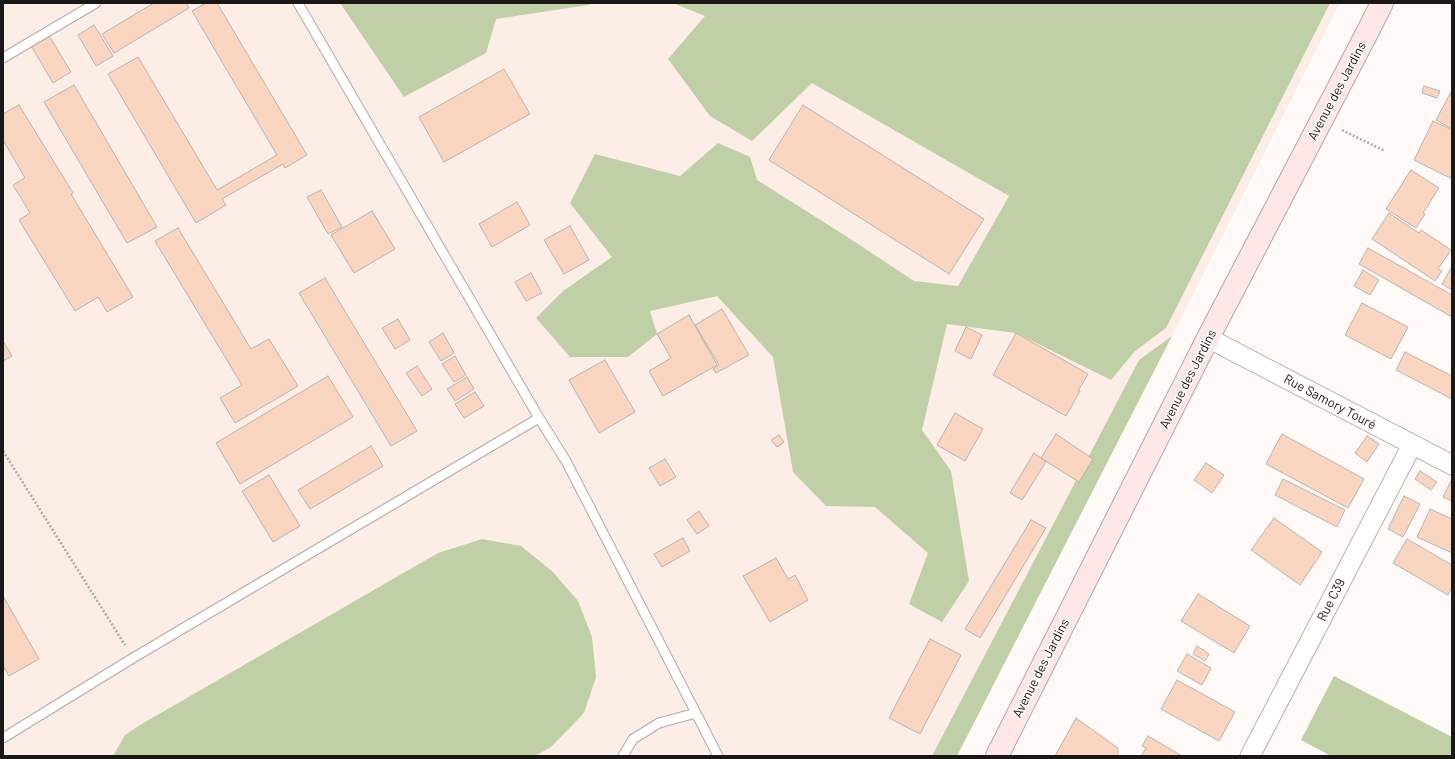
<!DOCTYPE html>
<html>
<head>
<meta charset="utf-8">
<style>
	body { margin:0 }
	#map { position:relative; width:1455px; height:759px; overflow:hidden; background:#fffaf8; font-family:Barlow,sans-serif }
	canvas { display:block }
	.frame { position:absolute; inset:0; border:4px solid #1a1817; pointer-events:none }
</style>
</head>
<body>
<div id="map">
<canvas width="1455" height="759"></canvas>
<div class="frame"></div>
</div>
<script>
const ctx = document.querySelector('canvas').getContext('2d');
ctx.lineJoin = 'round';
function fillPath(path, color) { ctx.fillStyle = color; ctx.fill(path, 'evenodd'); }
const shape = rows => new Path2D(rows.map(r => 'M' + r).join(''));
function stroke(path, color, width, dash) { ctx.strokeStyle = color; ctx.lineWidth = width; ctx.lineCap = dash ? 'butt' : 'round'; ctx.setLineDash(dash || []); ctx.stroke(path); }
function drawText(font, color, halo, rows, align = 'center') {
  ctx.font = font + ' Barlow,sans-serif'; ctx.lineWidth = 3.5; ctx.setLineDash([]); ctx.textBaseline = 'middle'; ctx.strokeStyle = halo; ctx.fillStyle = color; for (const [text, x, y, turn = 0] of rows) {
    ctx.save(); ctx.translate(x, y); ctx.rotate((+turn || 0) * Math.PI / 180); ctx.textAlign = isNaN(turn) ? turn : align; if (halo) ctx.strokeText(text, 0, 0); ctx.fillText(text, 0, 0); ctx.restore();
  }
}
fillPath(shape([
	[3,3,1340,3,1172,336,1139,360,932,756,3,756]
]), '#fceee7');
fillPath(shape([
	[340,3,594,3,588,5,496,19,486,53,404,97],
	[673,3,1330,3,1166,328,1134,352,1111,380,1016,333,947,324,922,430,951,471,969,581,942,622,909,604,928,553,875,507,826,506,793,472,773,357,717,296,650,311,657,334,628,357,570,357,536,318,563,291,612,257,570,203,595,154,680,176,718,143,750,157,757,180,849,238,914,281,958,286,1009,196,812,83,752,141,710,116,668,59,705,16],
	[1172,336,957,756,932,756,1139,360],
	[482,539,521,546,553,572,578,601,592,637,596,677,584,713,551,747,535,756,113,756,125,735,140,725,438,553],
	[1334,676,1452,737,1452,756,1331,756,1301,740]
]), '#bfcfa6');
const building = shape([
	[154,3,186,3,189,8,114,53,102,34,154,3],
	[206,3,217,3,307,155,285,168,283,164,222,199,226,205,196,223,108,74,138,57,217,190,277,155,192,11,206,3],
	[94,25,113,56,96,66,78,35,94,25],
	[48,34,71,72,53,83,30,44,48,34],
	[504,69,530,114,444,162,419,117,504,69],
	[74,85,157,227,127,243,44,102,74,85],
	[1424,86,1440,91,1437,98,1422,93,1424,86],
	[1452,90,1452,129,1436,120,1452,90],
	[19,105,73,193,71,194,133,297,107,312,98,297,75,311,19,220,30,213,13,185,25,178,3,140,3,114,19,105],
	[803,105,984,219,949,274,769,160,803,105],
	[1433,121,1452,130,1452,174,1450,178,1414,160,1433,121],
	[1411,170,1439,188,1423,213,1425,214,1416,228,1386,209,1411,170],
	[321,190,342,227,328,234,307,197,321,190],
	[517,202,530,225,492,247,479,224,517,202],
	[372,211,395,249,354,273,331,235,372,211],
	[1389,213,1419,233,1421,230,1451,250,1438,269,1442,271,1435,281,1372,239,1389,213],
	[570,226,589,260,564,274,544,240,570,226],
	[178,228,251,349,269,339,298,386,235,423,220,398,242,385,155,241,178,228],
	[1368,248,1452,295,1452,317,1359,264,1368,248],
	[1452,266,1452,290,1442,284,1452,266],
	[1363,270,1379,280,1370,295,1354,286,1363,270],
	[531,273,542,293,526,301,515,282,531,273],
	[325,278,417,431,391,446,299,293,325,278],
	[1362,303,1408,327,1391,359,1345,335,1362,303],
	[722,309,749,355,716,373,713,369,719,365,695,325,722,309],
	[689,315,717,365,663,396,649,371,671,358,657,334,689,315],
	[398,319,410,340,395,349,382,328,398,319],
	[966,327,982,335,971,359,955,351,966,327],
	[443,333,454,353,441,361,429,342,443,333],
	[1016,333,1088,374,1078,391,1080,391,1066,416,993,375,1016,333],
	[3,341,12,356,3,361,3,341],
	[1405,352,1452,376,1452,399,1396,370,1405,352],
	[455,356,466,375,454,382,442,364,455,356],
	[605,360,635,412,599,433,569,380,605,360],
	[417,366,432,389,422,396,406,373,417,366],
	[328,376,353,417,240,484,216,443,328,376],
	[467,377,474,389,455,401,447,389,467,377],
	[475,392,484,406,464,418,455,404,475,392],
	[955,413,983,429,965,461,937,445,955,413],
	[1056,434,1093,459,1079,482,1041,458,1056,434],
	[1282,434,1364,479,1348,508,1266,464,1282,434],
	[779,435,784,442,777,447,771,440,779,435],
	[1367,436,1379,444,1367,462,1355,453,1367,436],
	[371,446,383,466,310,509,298,490,371,446],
	[1034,453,1046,462,1022,500,1010,493,1034,453],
	[665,459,676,477,660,486,649,468,665,459],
	[1206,463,1224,475,1212,493,1194,480,1206,463],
	[1420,471,1437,482,1431,490,1415,479,1420,471],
	[269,475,300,526,273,542,242,491,269,475],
	[1283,479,1345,510,1337,527,1275,495,1283,479],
	[1452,479,1452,501,1443,497,1452,479],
	[1404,496,1420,504,1403,537,1388,529,1404,496],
	[1430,509,1452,519,1452,553,1417,537,1430,509],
	[699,511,709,526,697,534,687,520,699,511],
	[1274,518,1322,552,1300,585,1251,550,1274,518],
	[1031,520,1046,528,980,638,965,629,1031,520],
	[683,538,690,551,662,567,654,554,683,538],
	[1407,539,1452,565,1452,587,1448,595,1393,563,1407,539],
	[776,558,788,579,795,575,808,600,770,622,743,576,776,558],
	[1198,594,1250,626,1234,653,1181,621,1198,594],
	[3,596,39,659,9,676,3,666,3,596],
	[930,639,961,655,920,734,889,718,930,639],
	[1197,646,1209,654,1205,661,1193,654,1197,646],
	[1187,654,1211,668,1202,685,1177,671,1187,654],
	[1177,680,1235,712,1219,741,1161,709,1177,680],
	[1076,718,1118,748,1118,756,1055,756,1076,718],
	[1148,736,1182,756,1141,756,1146,748,1142,746,1148,736]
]);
fillPath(building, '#fad5c0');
stroke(building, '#b9b3b0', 1);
const lane = shape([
	[3,58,96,3],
	[539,418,566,461,696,713,659,723,633,739,623,756],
	[696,713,718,756],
	[3,738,133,658,539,418,298,3]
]);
const street = shape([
	[1208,338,1452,465],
	[1250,756,1412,445]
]);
const secondary = shape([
	[997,756,1208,338,1368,31,1382,3]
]);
stroke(lane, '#b1aba9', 11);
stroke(street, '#b1aba9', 21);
stroke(secondary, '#b1aba9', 24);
stroke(shape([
	[1342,130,1385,151],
	[3,451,125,645]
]), '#ada9a8', 2.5, [2, 2]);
stroke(lane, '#fff', 9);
stroke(street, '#fff', 19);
stroke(secondary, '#ffe7e8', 22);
drawText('13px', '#1a1817', '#fffaf8', [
	["Avenue des Jardins",1337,91,-62],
	["Avenue des Jardins",1188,379,-63],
	["Rue Samory Touré",1330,402,28],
	["Rue C39",1331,600,-63],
	["Avenue des Jardins",1041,668,-63]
]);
</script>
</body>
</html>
